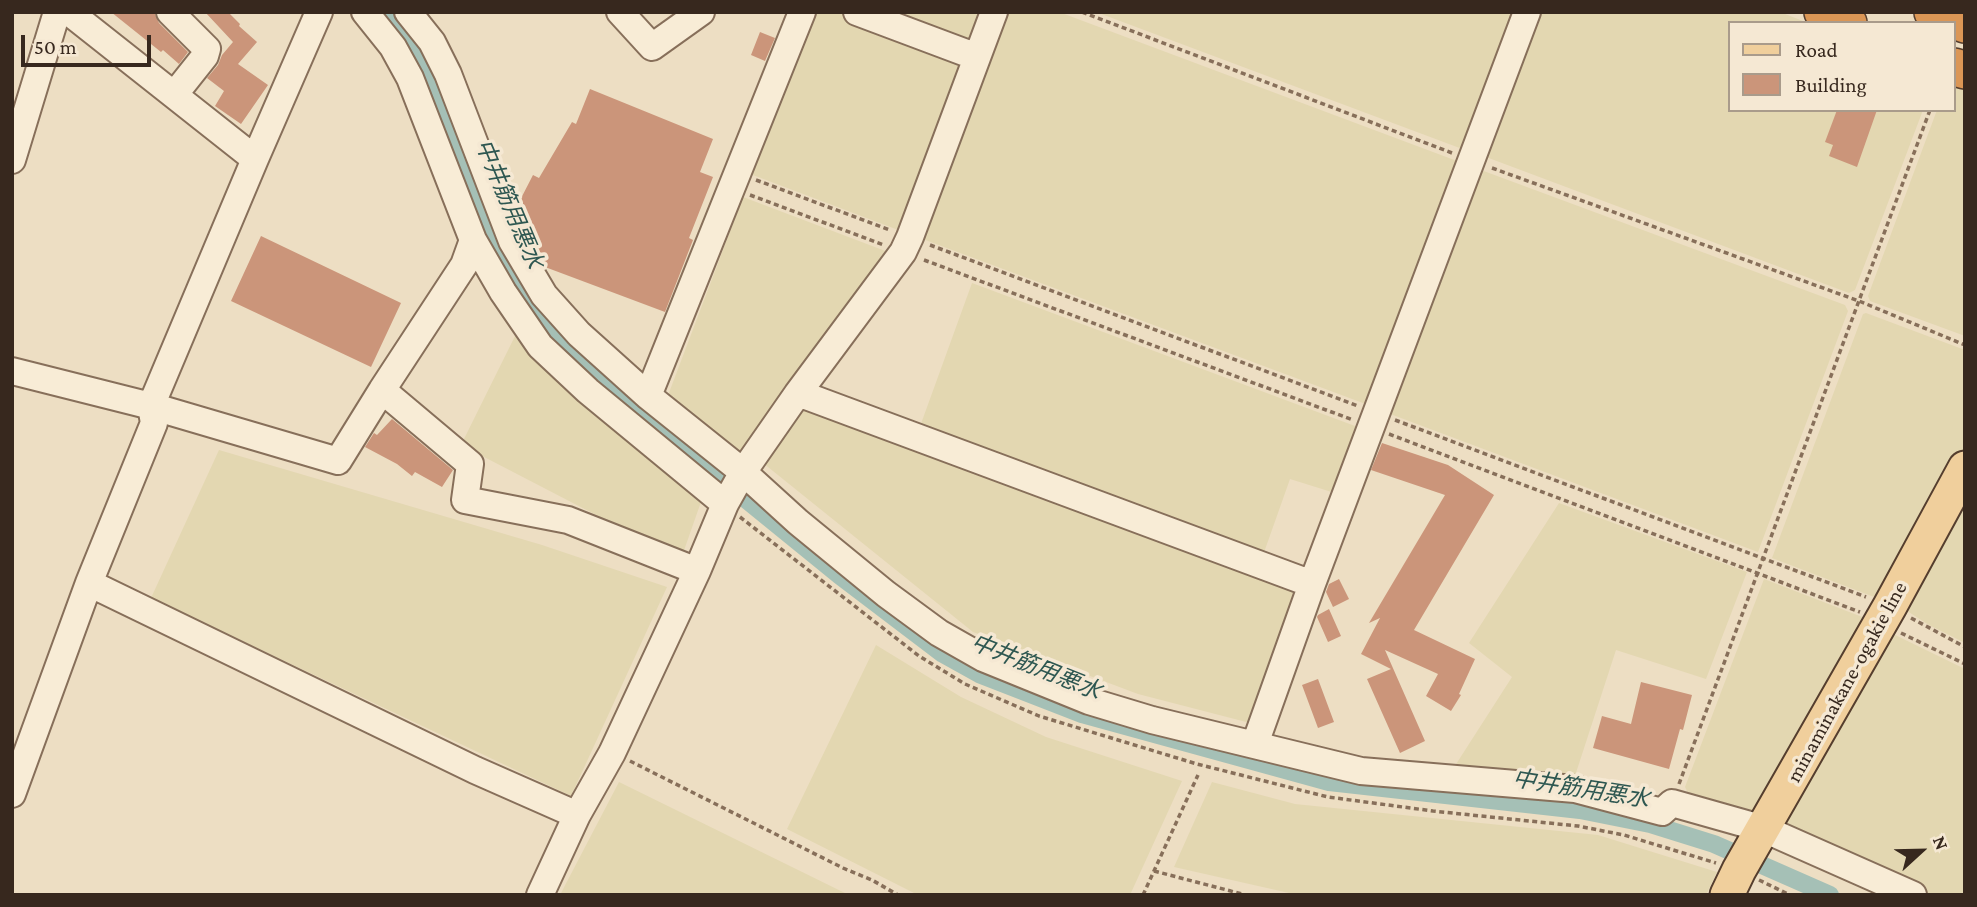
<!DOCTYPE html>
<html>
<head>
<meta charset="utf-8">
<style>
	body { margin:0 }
	#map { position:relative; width:1977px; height:907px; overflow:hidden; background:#eddec3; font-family:"Crimson Pro",serif }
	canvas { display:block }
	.frame { position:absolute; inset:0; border:14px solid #37281e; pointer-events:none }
	.legend { position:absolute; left:1728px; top:21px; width:228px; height:91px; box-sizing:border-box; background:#f5e8d3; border:2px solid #a99b8b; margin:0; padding:9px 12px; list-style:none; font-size:21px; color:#37281e }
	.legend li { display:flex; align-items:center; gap:14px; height:35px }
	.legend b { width:35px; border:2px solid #a99b8b }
	.north { position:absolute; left:1886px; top:816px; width:70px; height:70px; -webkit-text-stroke:5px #f5e8d3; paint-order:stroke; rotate:68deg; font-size:19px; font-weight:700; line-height:28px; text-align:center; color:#37281e }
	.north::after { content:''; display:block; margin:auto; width:24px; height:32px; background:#37281e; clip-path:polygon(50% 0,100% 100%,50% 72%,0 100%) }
	.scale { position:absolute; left:21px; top:35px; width:130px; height:32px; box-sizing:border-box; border:4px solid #37281e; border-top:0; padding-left:9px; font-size:21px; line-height:24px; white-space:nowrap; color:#37281e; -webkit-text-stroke:5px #f5e8d3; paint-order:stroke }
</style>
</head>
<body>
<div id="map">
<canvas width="1977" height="907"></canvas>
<div class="frame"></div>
<ul class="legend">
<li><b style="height:9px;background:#f0cf9c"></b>Road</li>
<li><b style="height:19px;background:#cb957a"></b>Building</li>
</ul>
<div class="north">N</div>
<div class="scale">50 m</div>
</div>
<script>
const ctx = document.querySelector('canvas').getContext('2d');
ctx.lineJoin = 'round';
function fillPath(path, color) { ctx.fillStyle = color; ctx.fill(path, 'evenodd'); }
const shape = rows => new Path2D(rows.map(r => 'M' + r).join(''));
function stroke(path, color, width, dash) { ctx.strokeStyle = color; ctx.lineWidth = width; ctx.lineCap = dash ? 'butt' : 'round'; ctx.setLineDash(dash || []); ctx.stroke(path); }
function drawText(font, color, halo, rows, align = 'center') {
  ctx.font = font + ' "Crimson Pro","Noto Sans JP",serif'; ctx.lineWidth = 7; ctx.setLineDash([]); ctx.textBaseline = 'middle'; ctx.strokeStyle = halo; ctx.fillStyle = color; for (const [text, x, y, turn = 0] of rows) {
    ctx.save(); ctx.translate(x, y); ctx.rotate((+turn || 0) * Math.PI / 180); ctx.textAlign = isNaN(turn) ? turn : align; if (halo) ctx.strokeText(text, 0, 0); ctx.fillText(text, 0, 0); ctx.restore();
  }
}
fillPath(shape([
	[806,12,837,12,961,58,963,65,901,231,745,172],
	[876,12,983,12,972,43],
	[1005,12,1059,12,1457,161,1371,406,920,238],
	[1096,12,1520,12,1465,150],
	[1537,12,1780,12,1808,23,1730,23,1730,110,1923,110,1855,290,1849,293,1486,157],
	[1954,84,1965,88,1965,336,1870,301,1868,296,1937,110,1954,110],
	[1481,170,1845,305,1848,311,1758,552,1385,412],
	[743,197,888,252,735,460,664,406],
	[972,283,1363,429,1338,494,1290,479,1262,558,918,432],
	[1866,313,1965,350,1965,454,1882,600,1772,558,1863,314],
	[520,326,702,499,681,559,461,445],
	[806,402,1299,586,1254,724,1138,694,973,632,763,463],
	[219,450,542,545,667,587,571,796,151,598],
	[1965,491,1965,643,1929,625,1901,607],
	[1559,503,1747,572,1706,679,1616,650,1573,782,1451,772,1512,677,1469,643],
	[1764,579,1870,620,1754,816,1689,795,1685,787],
	[1889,632,1965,669,1965,895,1926,895,1776,829],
	[876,645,961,697,1046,737,1182,781,1130,895,918,895,787,829],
	[619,782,849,895,560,895],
	[1212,782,1295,804,1598,835,1717,872,1706,895,1298,895,1174,867]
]), '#e3d7b1');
stroke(shape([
	[388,12,413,46,435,86,503,262,527,304,564,346,604,384,839,575,943,654,979,674,1082,714,1329,782,1580,810,1650,824,1714,844,1830,895]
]), '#a5c0b6', 18);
fillPath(shape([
	[111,12,154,12,159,23,188,52,179,64,163,50,161,52],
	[205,12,228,12,240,24,239,26,257,42,238,64,268,85,241,124,215,106,224,91,207,78,218,65,222,55,233,42],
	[760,32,775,38,765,61,751,55],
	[590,89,713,139,700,172,713,177,689,238,693,240,665,312,545,267,526,234,516,208,533,175,539,178,572,122,576,124],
	[1837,110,1877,110,1857,167,1829,156,1833,145,1825,142],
	[261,236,401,303,371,367,231,301],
	[392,419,453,470,442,487,415,472,412,476,397,464,365,447,374,433,377,435],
	[1382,443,1448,465,1494,495,1414,630,1475,659,1459,694,1461,695,1451,711,1426,696,1438,674,1385,650,1425,741,1400,753,1367,679,1391,669,1361,654,1380,618,1369,623,1445,495,1371,470],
	[1339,579,1349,599,1333,607,1326,592,1329,584],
	[1329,609,1341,636,1328,642,1317,617,1318,615],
	[1318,679,1334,722,1318,728,1302,685],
	[1641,682,1692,695,1683,730,1680,729,1669,769,1593,748,1602,716,1631,724]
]), '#cb957a');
const minor = shape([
	[69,12,255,159],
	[170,12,207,49,205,56,174,95],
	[408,12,432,42,448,74,512,241,544,295,579,334,648,396,743,472,798,393,903,252,910,237,994,12],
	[620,12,652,47,701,12],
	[857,12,977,57],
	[12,160,57,12],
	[473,240,503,292,540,346,588,391,725,504],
	[12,371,151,406,338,461,382,390,464,265,473,240,410,78,393,47,365,12],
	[382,390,470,464,465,500,568,520,697,571],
	[798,393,1312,584,1255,744],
	[648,396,802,12],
	[89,583,475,770,577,815],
	[1312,584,1527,12],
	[12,794,89,583,154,423,151,406,255,159,319,12],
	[540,895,577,815,612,753,697,571,725,504,743,472,798,522,886,594,939,633,983,658,1089,701,1152,720,1361,771,1575,789,1662,812,1672,803,1764,829,1913,895]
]);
const major = shape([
	[1727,895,1739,870,1890,606,1965,468]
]);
const highway = shape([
	[1823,12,1848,23],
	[1933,12,1965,24],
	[1954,67,1965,70]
]);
stroke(minor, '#876f5a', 30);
stroke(major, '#553e2e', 37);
stroke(highway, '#553e2e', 40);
stroke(shape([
	[1082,12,1452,153],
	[1492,168,1859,301,1965,345],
	[756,180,890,230],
	[750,195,884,245],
	[930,245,1358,406],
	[924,260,1353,420],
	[1395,420,1866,597],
	[1389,434,1860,612],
	[740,517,919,656,965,684,1039,716,1197,764,1328,797,1433,811,1578,826,1624,835,1716,863],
	[1911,618,1965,647],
	[1901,633,1965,664],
	[630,761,843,868,872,880,898,895],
	[1679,784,1930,110],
	[1154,871,1246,895],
	[1759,880,1790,895],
	[1143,895,1198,775]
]), '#876f5a', 3.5, [5, 3.5]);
stroke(minor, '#f8ecd6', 26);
stroke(major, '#f0cf9c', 33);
stroke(highway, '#db9655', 37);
drawText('21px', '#37281e', '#f5e8d3', [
	["minaminakane-ogakie line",1847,682,-61]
]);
drawText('italic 23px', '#2e5751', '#f5e8d3', [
	["中井筋用悪水",509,204,67],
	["中井筋用悪水",1036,667,22],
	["中井筋用悪水",1581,789,9]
]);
</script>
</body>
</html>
